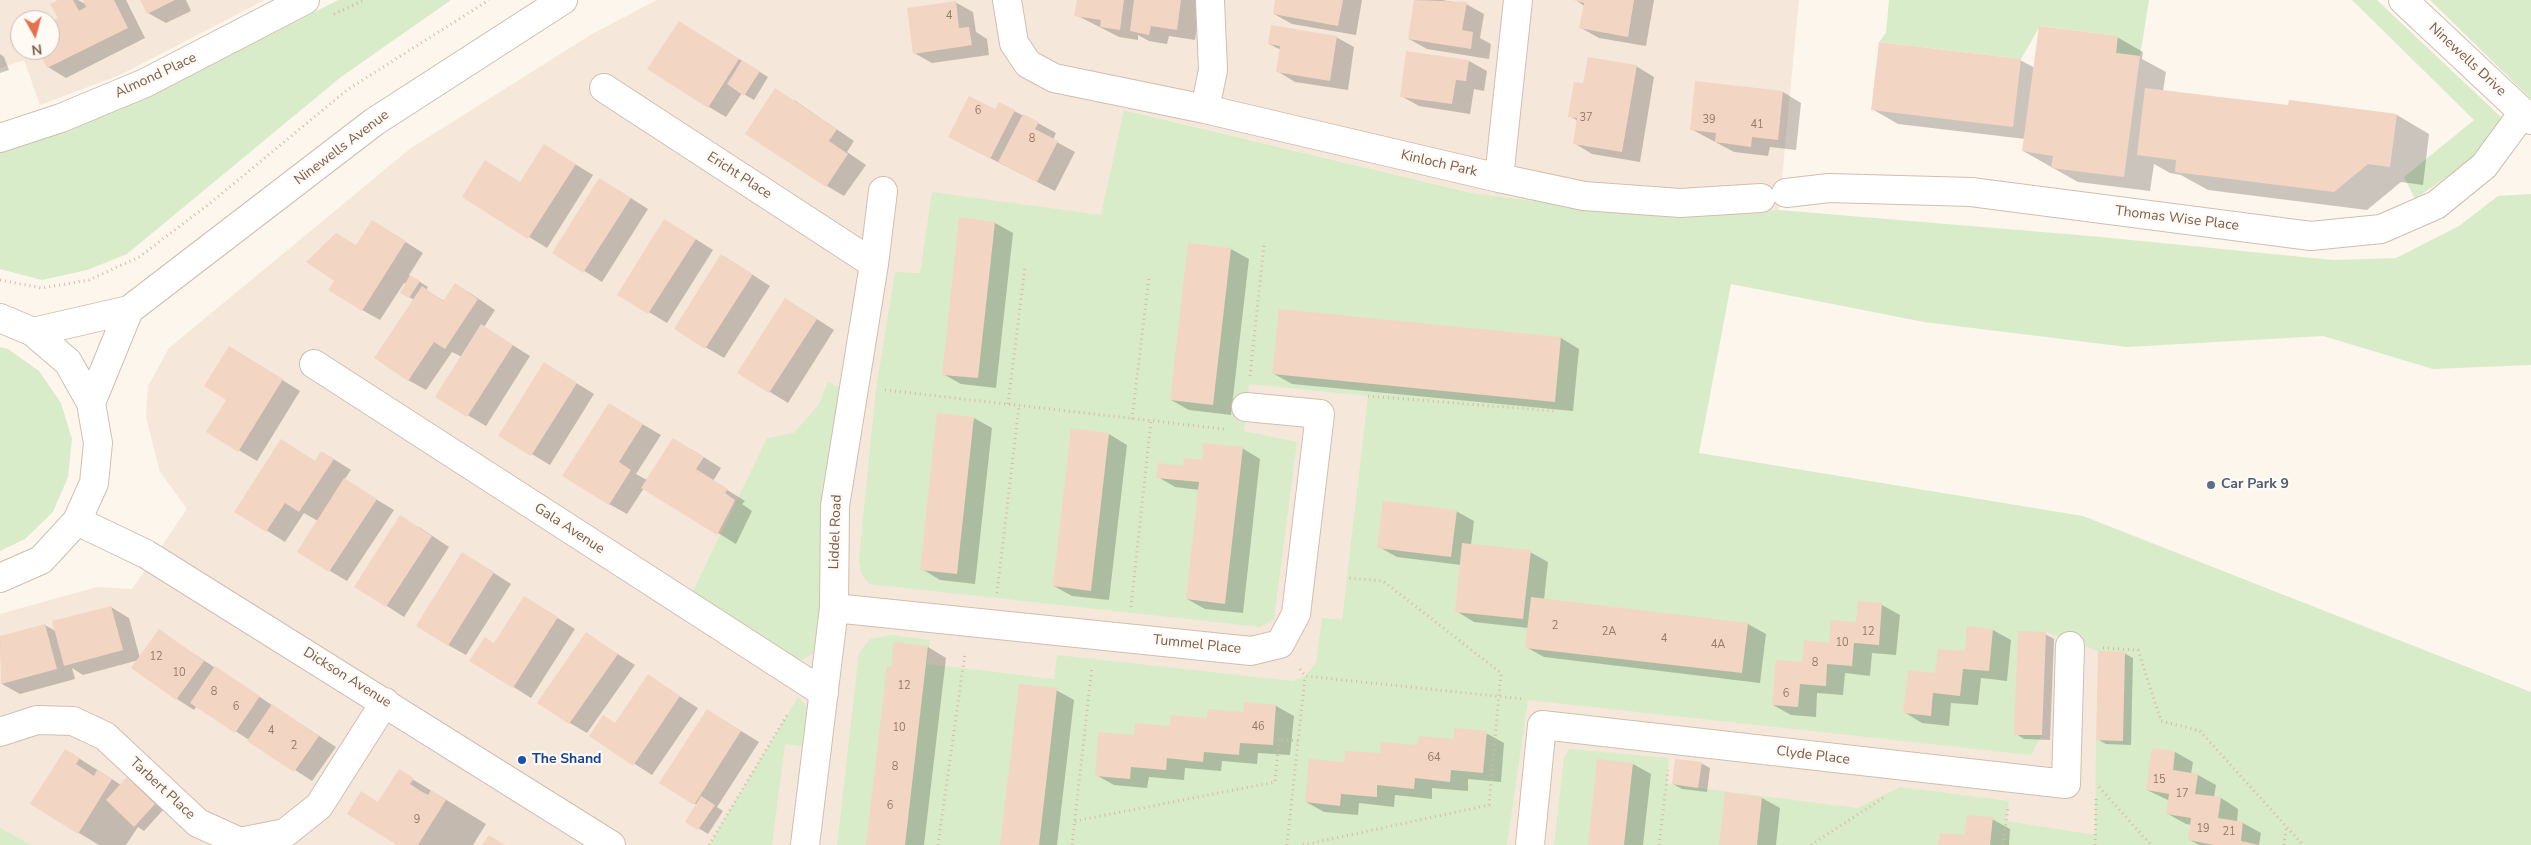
<!DOCTYPE html>
<html>
<head>
<meta charset="utf-8">
<style>
	body { margin:0 }
	#map { position:relative; width:2531px; height:845px; overflow:hidden; background:#fdf6ec; font-family:"Nunito Sans",sans-serif }
	canvas { display:block }
	.north { position:absolute; left:10px; top:10px; width:50px; height:50px; box-sizing:border-box; background:#fffaf3; border:1px solid #cabbb1; border-radius:50%; rotate:173deg; font-size:14px; font-weight:700; line-height:20px; text-align:center; color:#7a5c4d }
	.north::after { content:''; display:block; margin:auto; width:18px; height:22px; background:#e76f51; clip-path:polygon(50% 0,100% 100%,50% 72%,0 100%) }
</style>
</head>
<body>
<div id="map">
<canvas width="2531" height="845"></canvas>
<div class="north">N</div>
</div>
<script>
const ctx = document.querySelector('canvas').getContext('2d');
ctx.lineJoin = 'round';
function fillPath(path, color) { ctx.fillStyle = color; ctx.fill(path, 'evenodd'); }
const shape = rows => new Path2D(rows.map(r => 'M' + r).join(''));
function stroke(path, color, width, dash) { ctx.strokeStyle = color; ctx.lineWidth = width; ctx.lineCap = dash ? 'butt' : 'round'; ctx.setLineDash(dash || []); ctx.stroke(path); }
function drawText(font, color, halo, rows, align = 'center') {
  ctx.font = font + ' "Nunito Sans",sans-serif'; ctx.lineWidth = 4.5; ctx.setLineDash([]); ctx.textBaseline = 'middle'; ctx.strokeStyle = halo; ctx.fillStyle = color; for (const [text, x, y, turn = 0] of rows) {
    ctx.save(); ctx.translate(x, y); ctx.rotate((+turn || 0) * Math.PI / 180); ctx.textAlign = isNaN(turn) ? turn : align; if (halo) ctx.strokeText(text, 0, 0); ctx.fillText(text, 0, 0); ctx.restore();
  }
}
fillPath(shape([
	[0,0,265,0,120,75,40,105,24,60,0,68],
	[20,20,50,20,50,50,20,50],
	[657,0,1799,0,1779,210,1686,215,1574,206,1472,193,1125,110,1102,215,1563,417,2138,650,2303,845,0,845,0,614,97,587,132,589,187,509,160,472,146,417,148,386,169,348,411,148,592,34]
]), '#f5e8da');
fillPath(shape([
	[338,0,451,0,341,77,127,254,87,270,42,280,0,269,0,151,66,129,150,96],
	[1889,0,2149,0,2140,56,2116,53,2117,36,2040,26,2021,59,1879,42,1886,33],
	[2352,0,2377,0,2501,117,2475,157,2415,199,2404,177,2474,120],
	[2430,0,2531,0,2531,99],
	[1124,110,1472,193,1574,206,1686,215,1779,210,2090,236,2334,260,2396,258,2459,226,2498,196,2531,194,2531,365,2433,369,2323,336,2127,347,1924,322,1731,284,1699,453,2083,516,2531,692,2531,845,1554,845,1564,757,1570,749,1669,758,1667,784,1857,808,1900,787,2009,801,2006,821,2095,835,2096,740,2122,741,2098,651,2046,632,2015,735,2042,735,2031,755,1528,700,1507,845,837,845,859,653,870,639,892,635,930,640,927,664,1054,679,1057,655,1293,681,1305,676,1316,663,1322,618,1342,620,1368,396,1249,384,1244,431,1297,442,1274,619,1260,627,869,584,861,573,859,559,876,389,895,272,920,273,932,192,1101,215],
	[0,347,8,349,39,371,61,403,72,439,68,477,53,512,25,539,0,551],
	[828,382,839,387,823,507,820,649,800,661,693,591,767,438,794,433,819,404],
	[798,697,810,710,807,747,785,744,772,845,709,845],
	[0,828,32,845,0,845]
]), '#d8ecc9');
fillPath(shape([
	[61,0,78,0,87,5,84,0,126,0,145,38,66,78,48,67,40,50,50,50,50,24,60,19],
	[142,0,186,0,191,11,166,23,148,13],
	[1078,0,1201,0,1195,40,1169,36,1167,44,1149,41,1138,35,1138,40,1119,37,1076,15],
	[1276,0,1362,0,1356,35,1292,24,1274,14],
	[1415,0,1442,0,1466,4,1484,14,1480,38,1491,44,1489,59,1427,49,1409,39],
	[1654,0,1646,46,1599,38,1581,28,1584,6,1576,0],
	[955,2,973,12,976,32,987,39,989,55,932,63,914,53],
	[697,33,768,77,754,100,742,93,726,117,709,107],
	[1336,37,1354,47,1348,90,1295,82,1277,71,1281,50,1269,44],
	[2117,37,2143,52,2142,59,2166,72,2163,91,2289,107,2290,102,2397,115,2429,134,2423,185,2401,182,2367,210,2208,190,2181,175,2170,173,2154,164,2150,191,2078,182,2023,151,2025,139,1898,124,1872,109,2020,60,2035,68],
	[1407,52,1469,61,1487,71,1484,91,1474,89,1470,114,1419,106,1401,96],
	[0,54,4,57,9,70,0,73],
	[1636,66,1654,77,1640,162,1592,154,1574,143,1578,121,1570,116,1584,85],
	[1696,82,1783,92,1801,103,1796,150,1770,147,1768,156,1734,152,1691,129],
	[794,100,854,141,847,152,866,165,844,196,827,186],
	[995,111,1014,111,1038,123,1056,133,1053,140,1075,152,1055,191,968,147],
	[562,156,593,175,547,248,463,196,521,183],
	[618,190,648,209,602,282,554,252],
	[960,219,995,223,1013,233,996,388,961,384,943,374],
	[683,231,713,250,667,323,619,294],
	[390,232,423,253,409,275,428,287,426,290,444,301,455,284,473,295,495,310,484,327,530,356,486,426,437,397,462,357,452,352,426,390,408,380,414,300,401,292,406,284,404,283,380,320,362,310,357,246],
	[1231,249,1249,259,1231,415,1189,410,1171,400],
	[739,266,770,286,724,358,675,329],
	[803,310,834,330,788,403,739,373],
	[1280,311,1561,338,1579,349,1573,411,1292,384,1274,374],
	[247,358,300,391,257,461,208,432,228,399],
	[562,374,594,394,550,465,500,435],
	[627,415,661,435,636,474,647,480,691,449,721,468,713,481,745,501,742,504,752,511,736,544,644,488,627,514,609,504],
	[974,418,992,428,975,584,940,580,922,569],
	[1109,434,1127,445,1109,600,1072,596,1054,586],
	[281,440,316,462,322,452,340,463,351,470,344,480,394,510,347,581,330,571,318,521,304,513,285,542,236,511],
	[1242,448,1260,459,1243,613,1205,609,1187,599,1200,490,1175,487,1158,477],
	[1456,511,1474,521,1471,545,1530,552,1548,562,1544,600,1748,624,1766,634,1760,683,1544,657,1526,647,1528,628,1474,622,1456,611,1461,565,1397,557,1379,547],
	[419,527,449,547,404,617,356,586],
	[480,564,511,584,466,655,448,645],
	[1882,605,1900,615,1896,655,1872,653,1870,676,1845,673,1843,695,1817,693,1816,717,1791,715,1773,705,1803,664],
	[111,607,129,618,140,658,159,631,336,747,312,781,197,706,194,710,177,699,133,668,139,660,83,675,72,668,75,679,20,694,2,684,0,638,45,625,57,632],
	[542,608,575,629,531,698,471,660],
	[1993,630,2011,640,2007,681,1981,678,1978,705,1951,703,1949,726,1922,723,1904,712,1936,674],
	[586,634,635,665,587,733,570,723],
	[2045,634,2054,639,2050,740,2024,739,2016,734],
	[928,647,946,658,924,845,867,845,892,669],
	[2124,653,2133,658,2131,745,2106,744,2097,739],
	[648,676,698,708,652,775,591,736,616,724],
	[1056,690,1074,700,1057,845,1001,845],
	[1245,703,1276,706,1294,716,1290,755,1258,753,1257,764,1222,761,1221,771,1185,768,1184,780,1149,777,1147,788,1114,785,1096,775,1135,736,1244,713],
	[725,721,759,742,717,807,723,811,708,834,687,821,697,805,661,782],
	[1486,733,1504,743,1501,782,1468,779,1468,791,1432,788,1432,799,1395,795,1394,807,1359,803,1358,815,1324,812,1306,802,1345,763],
	[2153,749,2175,752,2193,762,2191,774,2198,775,2216,785,2214,797,2221,798,2238,809,2237,822,2243,823,2261,833,2259,845,2199,845,2190,840,2192,825,2186,824,2168,814,2170,801,2147,790],
	[66,750,121,785,127,779,136,784,163,810,144,831,138,827,126,845,99,845,79,833],
	[1701,763,1710,768,1707,792,1682,789,1673,784],
	[1633,764,1651,774,1643,845,1589,845],
	[399,771,486,824,473,845,399,845,379,803],
	[1762,798,1780,808,1776,845,1720,845],
	[1992,819,2010,829,2009,845,1940,845,1966,837]
]), '#0003');
fillPath(shape([
	[58,0,73,0,79,11,86,7,83,0,114,0,128,28,47,68,38,50,50,50,50,22,58,18,50,4],
	[140,0,175,0,147,14],
	[1077,0,1124,0,1120,30,1100,27,1101,20,1074,16],
	[1134,0,1181,0,1177,30,1151,26,1149,35,1130,31],
	[1275,0,1343,0,1338,26,1273,14],
	[1414,0,1467,2,1462,30,1473,32,1471,49,1408,39],
	[1573,0,1634,0,1628,37,1579,28,1584,3],
	[956,1,959,28,969,27,972,45,913,54,907,8],
	[679,21,739,59,708,108,647,69],
	[1271,25,1337,36,1330,81,1276,72,1280,46,1268,44],
	[2039,26,2118,36,2116,53,2140,56,2124,177,2051,168,2053,156,2022,151],
	[1879,42,2021,59,2013,127,1871,110],
	[1406,51,1469,60,1466,81,1456,80,1452,104,1400,97],
	[1588,57,1637,65,1622,152,1573,144,1577,118,1568,117,1571,99,1574,82,1583,83],
	[742,60,760,71,744,96,727,84],
	[1695,81,1783,91,1778,140,1752,137,1751,147,1715,142,1716,133,1690,130],
	[775,88,837,129,829,141,848,154,826,187,745,134],
	[2145,88,2288,105,2289,100,2397,114,2390,167,2368,164,2334,192,2175,172,2176,160,2137,155],
	[969,96,995,109,999,102,1015,110,990,159,948,137],
	[1023,114,1039,122,1035,129,1058,141,1037,182,998,162],
	[544,144,576,164,528,239,462,197,485,160,520,182],
	[599,178,631,198,583,273,552,253],
	[959,217,995,222,978,378,942,375],
	[664,219,696,239,648,314,617,295],
	[372,220,406,241,362,311,328,290,334,281,306,262,336,233,356,245],
	[1188,243,1231,248,1213,405,1170,400],
	[721,254,753,274,705,349,674,329],
	[410,275,420,281,409,298,400,293],
	[455,283,478,299,445,349,434,342,408,381,374,358,422,286,443,301],
	[785,298,817,319,769,393,737,373],
	[1279,309,1561,337,1555,402,1272,374],
	[481,324,513,345,467,417,435,397],
	[229,346,283,379,238,452,206,432,226,400,204,386],
	[544,362,577,383,531,456,498,436],
	[609,403,643,424,619,462,631,470,609,505,562,476],
	[937,413,974,417,957,574,920,570],
	[1071,428,1109,433,1091,591,1053,586],
	[673,438,704,457,696,469,728,489,725,493,735,500,717,535,641,488],
	[281,439,315,461,321,451,334,459,299,512,285,503,266,532,234,512],
	[1203,443,1243,447,1225,604,1186,599,1199,482,1156,478,1158,463,1183,466,1184,458,1202,460],
	[344,478,377,499,329,572,297,552],
	[1383,501,1457,510,1451,557,1377,548],
	[400,515,432,536,386,607,354,587],
	[1462,543,1531,550,1523,619,1455,612],
	[462,552,494,572,448,646,416,626],
	[524,596,558,617,513,688,469,661,485,637,494,643],
	[1531,597,1748,623,1742,673,1525,648],
	[1858,601,1882,603,1879,645,1854,643,1852,666,1827,664,1826,686,1800,684,1798,707,1772,705,1776,660,1802,662,1804,640,1829,643,1831,620,1856,622],
	[111,606,123,650,64,666,52,621],
	[45,624,57,669,1,684,0,636],
	[1967,626,1993,629,1989,671,1963,669,1960,696,1933,693,1931,716,1903,713,1908,670,1935,673,1938,649,1965,651],
	[159,629,204,661,176,700,131,668],
	[2018,631,2046,632,2042,735,2014,735],
	[586,632,618,654,569,724,537,703],
	[894,642,928,646,905,845,866,845,887,666,891,667],
	[2098,651,2125,652,2123,741,2096,740],
	[215,666,260,696,235,733,190,703],
	[648,674,680,696,633,766,589,736,603,715,615,723],
	[1019,684,1057,688,1039,845,1000,845],
	[1244,702,1276,705,1273,745,1240,743,1239,755,1204,752,1203,762,1167,758,1166,770,1131,767,1130,779,1095,776,1098,732,1134,735,1135,723,1170,726,1171,715,1207,718,1208,709,1243,712],
	[272,704,319,736,294,772,247,741],
	[707,709,741,731,694,805,659,783],
	[1454,728,1487,731,1483,773,1451,770,1450,782,1415,778,1414,789,1377,785,1377,797,1341,794,1340,806,1305,802,1309,759,1344,762,1345,751,1380,753,1381,742,1417,745,1419,736,1454,739],
	[2152,748,2175,751,2173,770,2198,774,2195,794,2221,797,2218,818,2243,822,2241,841,2259,845,2214,845,2188,840,2191,818,2166,814,2169,794,2146,790],
	[65,749,80,758,76,764,94,776,97,770,112,779,78,834,30,804],
	[1597,759,1633,763,1624,845,1588,845],
	[1675,759,1702,762,1698,788,1672,784],
	[399,769,414,778,410,784,419,790,428,795,431,790,446,800,418,845,397,845,347,814,361,791,378,802],
	[127,777,155,804,134,827,106,800],
	[1725,792,1762,797,1757,845,1719,845],
	[701,796,715,805,698,830,685,822],
	[1967,815,1993,817,1990,845,1938,845,1940,833,1965,835],
	[489,835,505,845,482,845]
]), '#f3d5c3');
const minor = shape([
	[1007,0,1014,43,1028,64,1054,78,1205,109,1499,178,1518,0],
	[2403,0,2531,120],
	[604,88,874,264],
	[1205,109,1213,70,1210,0],
	[0,138,61,118,145,83,305,0],
	[1499,178,1584,196,1680,203,1761,198],
	[1786,193,1829,188,1971,192,2311,236,2381,229,2436,205,2484,166,2523,113],
	[0,318,33,332,68,362,91,403,98,443,94,483,77,521,41,560,0,578],
	[33,332,129,310,374,122,563,0],
	[314,364,824,693],
	[91,403,129,310],
	[77,521,146,554,611,845],
	[834,608,1251,651,1280,644,1296,614,1320,414,1246,407],
	[0,732,37,720,73,721,105,736,198,823,240,842,285,833,319,806,385,702],
	[805,845,834,608,835,506,874,264,883,191],
	[1530,845,1542,725,2066,784,2070,646]
]);
stroke(minor, '#d1beb0', 30);
stroke(shape([
	[334,14,364,0],
	[0,280,42,288,89,280,139,257,209,204,347,90,489,0],
	[1250,376,1264,245],
	[885,390,1224,429],
	[1368,396,1554,411],
	[1008,404,1025,267],
	[1132,419,1149,277],
	[997,593,1019,406],
	[1131,607,1151,421],
	[2103,648,2138,650,2161,721,2200,731,2303,845],
	[1300,669,1305,676,1524,699],
	[2099,787,2151,845],
	[1075,821,1275,782,1279,739,1298,741],
	[709,845,787,715],
	[938,845,965,653],
	[1072,845,1092,667],
	[1287,845,1305,676],
	[1303,845,1489,805,1501,673,1383,581,1348,578],
	[1659,845,1668,770],
	[1811,845,1886,796],
	[2003,845,2008,808],
	[2095,845,2096,797],
	[2284,845,2286,828]
]), '#d9b8a5', 3, [1, 4]);
stroke(minor, '#fff', 28);
for (const [x, y, r, color] of [
	[2211,485,5,"#5c6f8a"],
	[522,760,5,"#1a4fb4"]
]) { const dot = new Path2D(); dot.arc(x, y, r, 0, 2 * Math.PI); ctx.fillStyle = color; ctx.fill(dot); stroke(dot, '#fffaf3', 2); }
drawText('11px', '#987a6a', null, [
	["4",949,16],
	["6",978,111],
	["37",1586,118],
	["39",1709,120],
	["41",1757,125],
	["8",1032,139],
	["2",1555,626],
	["2A",1609,632],
	["12",1868,632],
	["4",1664,639],
	["10",1842,643],
	["4A",1718,645],
	["12",156,657],
	["8",1815,663],
	["10",179,673],
	["12",904,686],
	["8",214,692],
	["6",1786,694],
	["6",236,707],
	["46",1258,727],
	["10",899,728],
	["4",271,731],
	["2",294,746],
	["64",1434,758],
	["8",895,767],
	["15",2159,780],
	["17",2182,794],
	["6",890,806],
	["9",417,820],
	["19",2203,829],
	["21",2229,832]
]);
drawText('14px', '#7a5c4d', '#fffaf3', [
	["Ninewells Drive",2467,60,43],
	["Almond Place",156,76,-25],
	["Ninewells Avenue",342,148,-37],
	["Kinloch Park",1439,164,13],
	["Ericht Place",739,176,33],
	["Thomas Wise Place",2177,219,7],
	["Gala Avenue",569,529,33],
	["Liddel Road",836,532,-88],
	["Tummel Place",1197,645,6],
	["Dickson Avenue",347,678,32],
	["Clyde Place",1813,756,7],
	["Tarbert Place",162,789,43]
]);
drawText('bold 14px', '#4e5e75', '#fffaf3', [
	["Car Park 9",2221,485]
], 'left');
drawText('bold 14px', '#164399', '#fffaf3', [
	["The Shand",532,760]
], 'left');
</script>
</body>
</html>
